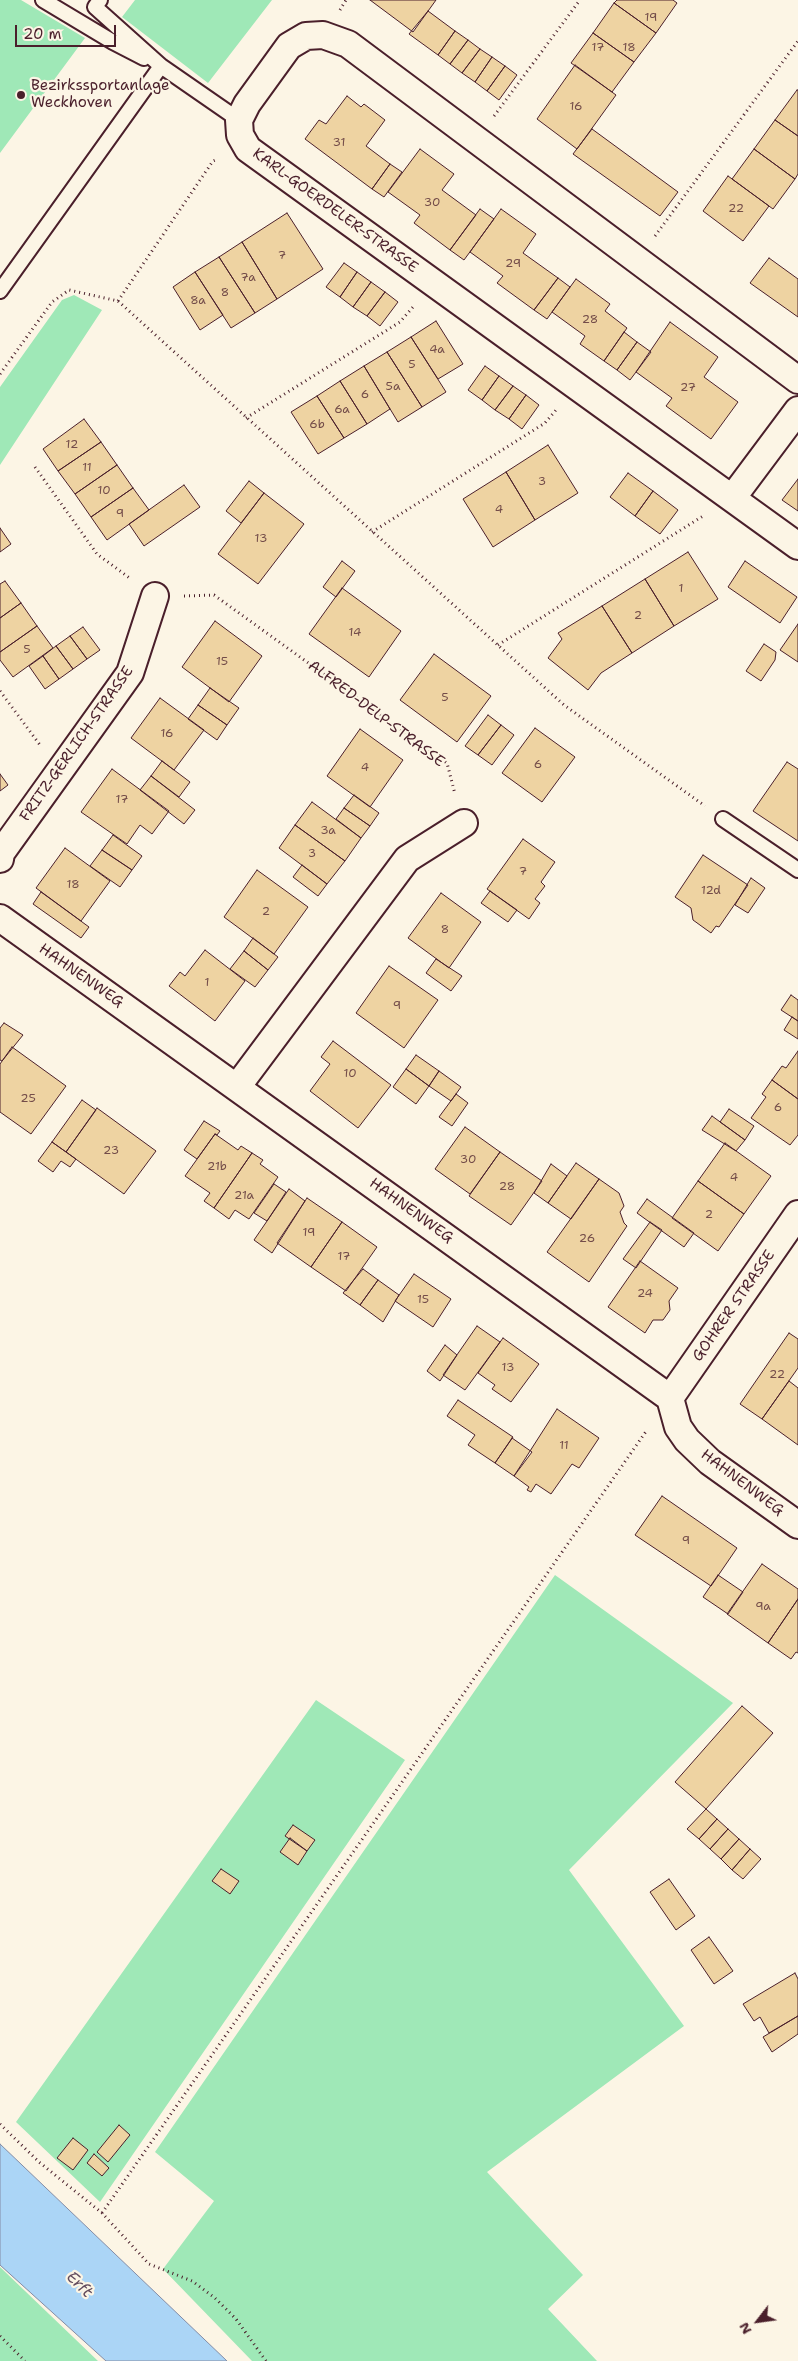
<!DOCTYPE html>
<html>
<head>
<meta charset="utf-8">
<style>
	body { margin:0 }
	#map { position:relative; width:798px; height:2361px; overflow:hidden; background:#fcf5e5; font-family:"Shantell Sans",sans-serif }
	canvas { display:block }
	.north { position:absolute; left:733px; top:2296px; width:50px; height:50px; -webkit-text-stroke:4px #fcf5e5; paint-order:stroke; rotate:240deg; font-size:14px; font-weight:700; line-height:20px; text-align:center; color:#4a1f2b }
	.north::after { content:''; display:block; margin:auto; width:18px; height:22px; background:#4a1f2b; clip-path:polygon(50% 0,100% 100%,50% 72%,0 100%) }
	.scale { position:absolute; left:15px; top:25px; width:101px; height:22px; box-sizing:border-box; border:2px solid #4a1f2b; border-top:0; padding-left:6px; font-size:15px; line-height:18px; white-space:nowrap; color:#4a1f2b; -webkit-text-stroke:4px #fcf5e5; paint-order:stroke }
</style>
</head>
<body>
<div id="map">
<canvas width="798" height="2361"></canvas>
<div class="north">N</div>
<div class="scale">20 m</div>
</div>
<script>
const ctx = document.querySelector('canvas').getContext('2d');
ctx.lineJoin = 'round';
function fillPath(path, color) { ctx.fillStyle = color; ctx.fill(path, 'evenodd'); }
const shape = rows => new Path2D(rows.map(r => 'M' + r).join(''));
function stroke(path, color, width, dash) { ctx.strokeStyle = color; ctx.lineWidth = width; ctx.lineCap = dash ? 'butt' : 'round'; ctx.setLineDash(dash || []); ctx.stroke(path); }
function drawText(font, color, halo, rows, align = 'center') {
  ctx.font = font + ' "Shantell Sans",sans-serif'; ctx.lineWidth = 4.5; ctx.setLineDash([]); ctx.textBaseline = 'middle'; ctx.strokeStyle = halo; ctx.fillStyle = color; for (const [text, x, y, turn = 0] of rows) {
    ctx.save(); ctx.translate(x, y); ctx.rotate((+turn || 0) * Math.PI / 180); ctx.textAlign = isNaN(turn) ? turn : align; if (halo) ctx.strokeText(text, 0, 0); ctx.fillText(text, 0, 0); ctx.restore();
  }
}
fillPath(shape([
	[0,0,21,0,85,38,0,153],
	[135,0,272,0,208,83,122,17],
	[74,295,102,310,0,465,0,387,62,300],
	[555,1575,733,1703,569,1870,684,2026,487,2172,583,2275,548,2309,597,2361,252,2361,163,2269,214,2201,155,2152],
	[316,1700,405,1760,100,2202,16,2122],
	[0,2267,98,2361,0,2361]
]), '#9fe8b7');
const water = shape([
	[0,2144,227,2361,106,2361,0,2265,0,2144]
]);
fillPath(water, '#abd5f6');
stroke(water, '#848ca5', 1);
const building = shape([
	[370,0,436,0,413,32,370,0],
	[617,0,673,0,677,3,656,33,614,3,617,0],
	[614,3,656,33,634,62,593,33,614,3],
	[428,11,455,31,438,55,409,34,428,11],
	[455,31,468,40,450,64,438,55,455,31],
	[593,33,634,62,612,92,571,63,593,33],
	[468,40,480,49,462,73,450,64,468,40],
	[480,49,492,57,475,82,462,73,480,49],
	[492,57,505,66,487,91,475,82,492,57],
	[575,65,616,95,577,149,537,119,575,65],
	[505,66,517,75,499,100,487,91,505,66],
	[797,90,798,90,798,136,775,120,797,90],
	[347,96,361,107,364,104,385,120,366,146,390,164,372,189,305,139,319,120,326,124,347,96],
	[775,120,798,136,798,174,795,179,754,149,775,120],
	[592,129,678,192,660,216,573,154,592,129],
	[420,149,454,174,442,190,476,215,450,250,414,223,420,215,388,192,420,149],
	[754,149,795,179,773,209,732,179,754,149],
	[390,164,402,172,384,197,372,189,390,164],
	[728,176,769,206,743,241,703,211,728,176],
	[480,209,494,219,464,260,450,250,480,209],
	[501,209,536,234,523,253,558,278,534,310,497,283,503,276,470,252,501,209],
	[287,213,323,269,277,299,242,242,287,213],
	[242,242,277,299,255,313,219,257,242,242],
	[219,257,255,313,231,328,195,272,219,257],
	[769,258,798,279,798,317,750,283,769,258],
	[344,263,357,272,340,297,326,287,344,263],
	[195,272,223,315,200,330,173,287,195,272],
	[357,272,371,282,353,307,340,297,357,272],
	[558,278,570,287,547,319,534,310,558,278],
	[576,279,610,304,605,311,627,328,604,361,580,344,585,336,552,312,576,279],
	[371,282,385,292,367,316,353,307,371,282],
	[385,292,398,302,380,326,367,316,385,292],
	[436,321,463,364,438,379,411,337,436,321],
	[670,322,718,357,704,377,738,402,711,439,666,406,672,398,636,372,670,322],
	[624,332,637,342,617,370,604,361,624,332],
	[411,337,446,392,422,407,387,352,411,337],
	[637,342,651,352,630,380,617,370,637,342],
	[387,352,422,407,398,422,364,366,387,352],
	[364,366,390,409,367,424,340,381,364,366],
	[485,366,499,376,482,400,468,390,485,366],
	[499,376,513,386,495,410,482,400,499,376],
	[340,381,367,424,344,438,317,396,340,381],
	[513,386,526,395,509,419,495,410,513,386],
	[526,395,539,405,522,429,509,419,526,395],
	[317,396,344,438,318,454,291,412,317,396],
	[84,419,101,442,58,471,43,449,84,419],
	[101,442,117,465,75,494,58,471,101,442],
	[548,445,578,493,535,520,506,472,548,445],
	[117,465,133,488,91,517,75,494,117,465],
	[506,472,535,520,493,547,463,499,506,472],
	[628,473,653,491,635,516,610,497,628,473],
	[798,479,798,511,782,500,798,479],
	[249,481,264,493,241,523,226,511,249,481],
	[184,485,200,507,144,546,129,524,184,485],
	[133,488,149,510,107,540,91,517,133,488],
	[653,491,678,510,660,534,635,516,653,491],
	[264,493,304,524,258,584,218,554,264,493],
	[0,528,11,544,0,552,0,528],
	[688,552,718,599,674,626,645,579,688,552],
	[342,561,355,571,336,597,323,587,342,561],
	[745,561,797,597,780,623,728,587,745,561],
	[645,579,674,626,632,653,602,606,645,579],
	[5,581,21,603,0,618,0,584,5,581],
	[342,588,401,631,369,677,309,634,342,588],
	[21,603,37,626,0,652,0,618,21,603],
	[602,606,632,653,601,673,588,690,548,658,562,639,558,633,602,606],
	[215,621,262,656,229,702,182,667,215,621],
	[798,624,798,662,780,650,798,624],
	[37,626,53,648,13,677,0,660,0,652,37,626],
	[83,627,100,650,87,659,70,636,83,627],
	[70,636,87,659,73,669,56,646,70,636],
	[764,644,776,652,775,660,761,681,746,671,764,644],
	[56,646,73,669,59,679,43,656,56,646],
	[434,654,491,696,457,742,400,700,434,654],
	[43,656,59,679,45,689,29,666,43,656],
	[210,688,239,708,227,725,198,705,210,688],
	[160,698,204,730,174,770,131,738,160,698],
	[198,705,227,725,217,740,188,719,198,705],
	[488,715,501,725,478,755,465,746,488,715],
	[501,725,514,735,492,765,478,755,501,725],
	[535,728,575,757,542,802,502,773,535,728],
	[360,729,403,760,370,807,327,776,360,729],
	[162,761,190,782,179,797,151,776,162,761],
	[787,762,798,769,798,841,753,811,787,762],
	[112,769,169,811,152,834,140,825,127,844,81,812,112,769],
	[0,774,8,785,0,791,0,774],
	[151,776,195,810,184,824,140,790,151,776],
	[354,795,379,813,370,826,344,808,354,795],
	[312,802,361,838,345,861,295,825,312,802],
	[344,808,370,826,361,838,336,819,344,808],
	[295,825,345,861,327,884,279,848,295,825],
	[113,835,142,856,132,870,102,850,113,835],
	[523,839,555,862,541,882,545,886,535,899,540,903,529,919,487,889,523,839],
	[65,848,110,881,81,921,36,888,65,848],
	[102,850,132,870,120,887,90,866,102,850],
	[703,855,748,885,719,927,716,926,711,933,693,920,691,908,675,897,703,855],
	[302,865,327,884,318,896,293,877,302,865],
	[257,870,308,907,274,954,224,917,257,870],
	[751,878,765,888,748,913,735,905,751,878],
	[490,891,517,910,508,922,481,903,490,891],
	[41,892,89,927,81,938,33,904,41,892],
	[441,893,481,922,449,968,408,938,441,893],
	[253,938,278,957,268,970,244,951,253,938],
	[205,950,245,981,215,1021,169,986,180,972,185,976,205,950],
	[244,951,268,970,255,987,230,969,244,951],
	[436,959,462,976,451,991,426,973,436,959],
	[389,966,438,1000,404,1048,356,1013,389,966],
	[791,995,798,1000,798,1021,781,1010,791,995],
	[792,1017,798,1021,798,1039,784,1030,792,1017],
	[4,1023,23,1035,2,1061,0,1060,0,1028,4,1023],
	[333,1041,391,1085,358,1128,310,1091,330,1064,321,1057,333,1041],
	[12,1047,66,1086,31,1134,0,1112,0,1064,12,1047],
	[798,1051,798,1099,772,1080,782,1066,786,1068,798,1051],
	[416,1055,439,1071,429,1086,406,1069,416,1055],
	[406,1069,429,1086,416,1104,393,1087,406,1069],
	[439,1071,461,1087,451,1101,429,1086,439,1071],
	[772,1080,798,1099,798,1135,790,1145,751,1118,766,1097,762,1094,772,1080],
	[456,1094,468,1103,452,1126,439,1117,456,1094],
	[82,1100,96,1110,66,1152,52,1142,82,1100],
	[97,1108,156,1151,124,1194,66,1152,97,1108],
	[729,1109,754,1126,745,1140,720,1122,729,1109],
	[712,1116,745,1140,736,1151,702,1130,712,1116],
	[204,1121,220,1131,217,1135,215,1134,197,1159,184,1150,204,1121],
	[465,1127,500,1152,470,1194,435,1169,465,1127],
	[215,1134,238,1150,241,1146,252,1153,214,1208,204,1201,210,1193,185,1176,215,1134],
	[52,1142,76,1159,70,1167,61,1161,53,1172,38,1161,52,1142],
	[725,1143,771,1176,744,1214,698,1181,725,1143],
	[500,1152,542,1181,511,1225,469,1196,500,1152],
	[252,1153,263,1160,260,1164,278,1177,249,1219,235,1210,229,1219,214,1208,252,1153],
	[576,1163,599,1179,571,1219,548,1203,576,1163],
	[551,1164,567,1176,548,1203,534,1193,551,1164],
	[599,1179,619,1193,624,1206,620,1212,624,1223,627,1226,589,1282,547,1252,599,1179],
	[698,1181,744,1214,718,1251,672,1218,698,1181],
	[274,1184,286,1192,267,1221,254,1213,274,1184],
	[289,1189,305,1201,272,1253,254,1240,289,1189],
	[307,1198,342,1222,311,1267,277,1243,307,1198],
	[647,1199,694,1233,684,1247,637,1213,647,1199],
	[342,1222,377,1247,346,1291,311,1267,342,1222],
	[650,1222,662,1230,636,1268,623,1259,650,1222],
	[640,1261,678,1288,669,1301,670,1310,663,1320,653,1320,645,1333,608,1307,640,1261],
	[363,1269,378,1280,360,1305,343,1293,363,1269],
	[414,1274,451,1299,433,1327,395,1301,414,1274],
	[378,1280,399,1295,383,1322,360,1305,378,1280],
	[477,1326,500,1342,465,1390,443,1375,477,1326],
	[789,1333,798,1339,798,1368,762,1419,740,1404,789,1333],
	[503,1338,539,1364,511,1402,492,1389,495,1385,478,1373,503,1338],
	[445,1345,457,1355,440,1381,427,1371,445,1345],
	[789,1381,798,1388,798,1445,762,1419,789,1381],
	[458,1400,513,1437,495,1463,468,1445,475,1435,447,1416,458,1400],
	[557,1409,599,1438,579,1468,572,1464,551,1494,536,1484,531,1492,527,1490,529,1487,514,1476,557,1409],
	[512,1438,532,1452,514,1476,495,1463,512,1438],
	[662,1496,737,1548,711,1586,635,1535,662,1496],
	[762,1564,798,1589,798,1599,768,1643,727,1614,762,1564],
	[718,1575,743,1592,728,1614,703,1597,718,1575],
	[798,1599,798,1653,796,1652,791,1659,768,1643,798,1599],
	[742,1706,773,1733,706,1809,675,1782,742,1706],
	[706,1809,717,1819,699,1839,687,1829,706,1809],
	[717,1819,728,1829,710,1849,699,1839,717,1819],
	[293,1825,315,1840,307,1851,285,1836,293,1825],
	[728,1829,739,1839,721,1859,710,1849,728,1829],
	[290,1838,307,1851,298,1865,280,1852,290,1838],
	[739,1839,750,1849,732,1870,721,1859,739,1839],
	[750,1849,761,1859,743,1879,732,1870,750,1849],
	[221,1869,239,1881,230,1894,212,1881,221,1869],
	[669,1879,695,1916,676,1930,650,1892,669,1879],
	[709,1937,733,1971,714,1984,691,1950,709,1937],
	[795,1973,798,1979,798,2016,769,2033,760,2017,754,2021,743,2004,795,1973],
	[798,2016,798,2034,772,2052,763,2037,798,2016],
	[119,2125,130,2135,108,2162,97,2152,119,2125],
	[73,2138,88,2150,73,2170,57,2158,73,2138],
	[94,2154,109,2168,102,2176,87,2163,94,2154]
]);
fillPath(building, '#eed3a2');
stroke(building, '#4a1f2b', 1);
const service = shape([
	[43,0,113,42,144,58],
	[100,0,95,7,161,66,239,120],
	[0,291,161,66],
	[723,819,798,870]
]);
const minor = shape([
	[798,380,348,44,323,35,306,36,289,46,247,104,239,120,240,135,248,149,798,546],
	[733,497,798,410],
	[0,859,1,853,130,673,155,596],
	[0,918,670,1398,678,1427,687,1440,710,1462,798,1525],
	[237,1087,407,859,464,823],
	[670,1398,798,1214]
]);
stroke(service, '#4a1f2b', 18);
stroke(minor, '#4a1f2b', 30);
stroke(shape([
	[340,10,346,0],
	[494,116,580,0],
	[655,236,798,41],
	[118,301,213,161,218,159],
	[0,374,52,302,69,290,118,301,564,705,705,806],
	[246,418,400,322,413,307],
	[35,467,97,554,131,579],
	[372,532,545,423,556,410],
	[184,596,214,595,447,763,455,794],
	[498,645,703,516],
	[0,691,40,745],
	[0,2124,39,2162,102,2213,149,2264,192,2281,215,2298,236,2319,266,2361],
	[102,2213,647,1430],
	[0,2336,25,2361]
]), '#4a1f2b', 3, [1, 4]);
stroke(service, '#fcf5e5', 14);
stroke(minor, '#fcf5e5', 26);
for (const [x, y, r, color] of [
	[21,95,5,"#4a1f2b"]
]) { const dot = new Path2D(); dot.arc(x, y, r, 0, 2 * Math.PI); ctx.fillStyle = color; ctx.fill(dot); stroke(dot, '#fcf5e5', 2); }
drawText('12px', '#734c49', null, [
	["19",651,18],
	["17",598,48],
	["18",629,48],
	["16",576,107],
	["31",339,143],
	["30",432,203],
	["22",736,209],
	["7",282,256],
	["29",513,264],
	["7a",248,278],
	["8",225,293],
	["8a",198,301],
	["28",590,320],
	["4a",437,350],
	["5",412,365],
	["5a",393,387],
	["27",688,388],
	["6",365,395],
	["6a",342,410],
	["6b",317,425],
	["12",72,445],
	["11",87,468],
	["3",542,482],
	["10",104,491],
	["4",499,510],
	["9",120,514],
	["13",261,539],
	["1",681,589],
	["2",638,616],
	["14",355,633],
	["5",27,650],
	["15",222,662],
	["5",445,698],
	["16",167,734],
	["6",538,765],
	["4",365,768],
	["17",122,800],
	["3a",328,831],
	["3",312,854],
	["7",523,872],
	["18",73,885],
	["12d",711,891],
	["2",266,912],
	["8",445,930],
	["1",207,983],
	["9",397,1006],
	["10",350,1074],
	["25",28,1099],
	["6",778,1108],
	["23",111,1151],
	["30",468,1160],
	["21b",217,1167],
	["4",734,1178],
	["28",507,1187],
	["21a",244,1196],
	["2",709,1215],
	["19",309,1233],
	["26",587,1239],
	["17",344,1257],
	["24",645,1294],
	["15",423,1300],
	["13",508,1368],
	["22",777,1375],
	["11",564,1446],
	["9",686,1541],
	["9a",763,1607]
]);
drawText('15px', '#4a1f2b', '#fcf5e5', [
	["Bezirkssportanlage",31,86],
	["Weckhoven",31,103]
], 'left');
drawText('15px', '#4a1f2b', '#fcf5e5', [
	["KARL-GOERDELER-STRASSE",335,211,36],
	["ALFRED-DELP-STRASSE",376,714,37],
	["FRITZ-GERLICH-STRASSE",77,744,-55],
	["HAHNENWEG",81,976,35],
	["HAHNENWEG",411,1211,36],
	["GOHRER STRASSE",734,1306,-55],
	["HAHNENWEG",742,1483,37]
]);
drawText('italic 16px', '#624c5e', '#fcf5e5', [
	["Erft",79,2285,44]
]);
</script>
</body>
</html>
